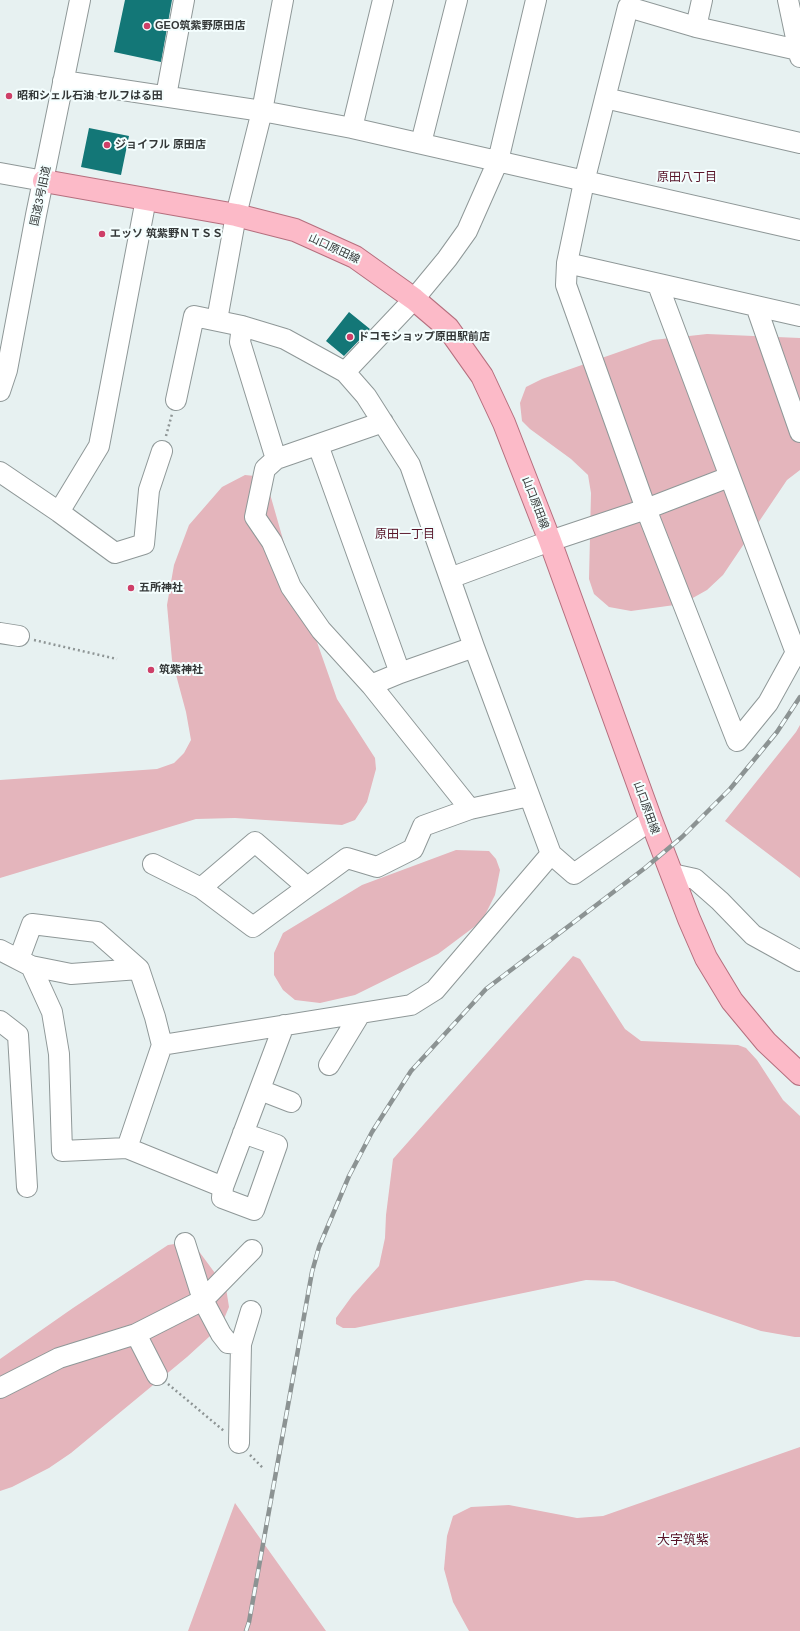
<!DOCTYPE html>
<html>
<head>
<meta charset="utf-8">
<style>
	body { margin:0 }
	canvas { display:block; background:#e7f1f1 }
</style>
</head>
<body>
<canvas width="800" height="1631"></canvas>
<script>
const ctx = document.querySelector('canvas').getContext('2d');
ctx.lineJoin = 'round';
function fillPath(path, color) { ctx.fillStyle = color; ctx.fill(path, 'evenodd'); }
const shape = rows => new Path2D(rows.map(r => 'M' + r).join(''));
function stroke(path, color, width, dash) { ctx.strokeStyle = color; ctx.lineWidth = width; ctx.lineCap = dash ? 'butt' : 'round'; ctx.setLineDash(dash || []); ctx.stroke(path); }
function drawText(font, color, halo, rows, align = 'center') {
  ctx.font = font + ' Arial,"Noto Sans JP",sans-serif'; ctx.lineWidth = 4; ctx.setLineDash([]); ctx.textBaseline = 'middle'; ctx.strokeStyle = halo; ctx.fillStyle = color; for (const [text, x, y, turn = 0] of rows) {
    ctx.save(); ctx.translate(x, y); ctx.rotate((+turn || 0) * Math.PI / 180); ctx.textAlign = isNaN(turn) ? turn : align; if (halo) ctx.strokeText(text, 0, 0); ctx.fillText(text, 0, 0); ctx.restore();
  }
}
fillPath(shape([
	[707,334,800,338,800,470,787,480,723,575,707,590,682,604,631,611,609,607,594,594,589,579,591,493,588,475,571,459,530,429,522,421,520,403,526,387,542,379,653,340],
	[245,475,255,476,266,480,292,571,337,699,375,758,376,769,367,802,355,820,342,825,235,818,196,819,0,878,0,780,157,769,174,763,184,753,191,740,186,712,172,660,167,605,174,565,189,525,222,487],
	[800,725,800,878,725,821,796,732],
	[456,850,489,851,496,859,500,870,495,895,482,921,438,954,355,995,320,1003,295,1000,283,990,274,975,274,953,283,933,362,885],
	[573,956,580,959,625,1029,641,1041,738,1045,746,1048,757,1060,783,1100,800,1116,800,1337,795,1337,761,1331,614,1281,586,1280,355,1328,343,1328,336,1324,336,1318,352,1296,379,1266,385,1238,386,1215,393,1159],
	[181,1243,195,1246,226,1288,229,1307,221,1326,187,1357,71,1453,49,1468,12,1487,0,1491,0,1359,73,1308,168,1245],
	[800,1447,800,1631,469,1631,453,1602,444,1569,447,1536,453,1516,471,1507,509,1505,577,1518,603,1516],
	[235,1503,326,1631,188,1631]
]), '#e4b5bc');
fillPath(shape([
	[125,0,172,0,161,62,114,52],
	[89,128,129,136,121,175,81,167],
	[349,312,370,329,344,356,326,341]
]), '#137777');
const minor = shape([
	[788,0,800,57],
	[696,27,702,0],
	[798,50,696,27,628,7,584,182,567,263,566,285,646,509,737,741,768,703,800,645],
	[63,81,262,111,352,128,800,230],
	[166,96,184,0],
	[605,98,800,143],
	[352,128,383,0],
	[421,143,457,0],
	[0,173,44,181],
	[567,263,800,316],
	[658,285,796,653],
	[756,306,800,432],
	[217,320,236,215,262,111,283,0],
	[242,326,240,342,276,459],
	[345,372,414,299,447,259,467,231,498,161,536,0],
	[0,391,7,370,36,215,80,0],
	[176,400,194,316,242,326,285,339,345,372,366,396,410,465,474,647,551,854,574,874,651,820],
	[383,422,276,459,265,469,255,517,272,542,291,587,321,630,371,685,470,809],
	[318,445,400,673],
	[0,472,59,512,115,553,144,544,149,490,162,451],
	[59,512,99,446,146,199],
	[450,578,550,541,646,509,729,477],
	[0,633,19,636],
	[371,685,400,673,474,647],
	[153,864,201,888,253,927,347,858,377,867,413,849,423,826,470,809,529,796],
	[672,874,695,879,720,901,753,935,800,961],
	[201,888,255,842,307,887],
	[0,950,31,966,71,974,139,969,155,1017,162,1045,411,1005,435,990,551,854],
	[19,959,32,924,97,932,139,969],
	[31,966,52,1012,59,1054,62,1151,127,1148,223,1187,284,1025],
	[0,1021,18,1035,27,1187],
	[329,1065,360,1014],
	[260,1090,291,1102],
	[127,1148,162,1045],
	[223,1187,222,1198,254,1210,277,1145,243,1133],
	[251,1311,241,1344,228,1343,221,1334,203,1300,252,1250],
	[136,1334,203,1300,185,1243],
	[0,1388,59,1358,136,1334,157,1375],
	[239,1443,241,1344]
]);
const major = shape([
	[44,181,236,215,295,230,355,257,414,299,448,328,482,376,504,423,550,541,651,820,689,919,706,958,732,1001,766,1042,800,1074]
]);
stroke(minor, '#8f9898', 22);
stroke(major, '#b56f7e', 24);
stroke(shape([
	[166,436,172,414],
	[34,640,117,659],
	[168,1384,224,1431],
	[250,1455,263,1468]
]), '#8e9595', 2.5, [2, 3]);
stroke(minor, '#fff', 20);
stroke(major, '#fcbac8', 22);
const rail = shape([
	[246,1631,249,1622,312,1272,319,1247,349,1176,372,1132,411,1071,486,989,645,868,682,837,730,789,777,732,800,697]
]);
stroke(rail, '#8c9393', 4.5);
stroke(rail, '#f4fefe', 3, [9]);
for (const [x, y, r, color] of [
	[147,26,4,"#ce3f68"],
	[9,96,4,"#ce3f68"],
	[107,145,4,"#ce3f68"],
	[102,234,4,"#ce3f68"],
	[350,337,4,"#ce3f68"],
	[131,588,4,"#ce3f68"],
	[151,670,4,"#ce3f68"]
]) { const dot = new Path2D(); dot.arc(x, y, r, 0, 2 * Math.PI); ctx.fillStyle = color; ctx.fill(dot); stroke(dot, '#f4fefe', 1.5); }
drawText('bold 11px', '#343838', '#f4fefe', [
	["GEO筑紫野原田店",155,26],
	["昭和シェル石油 セルフはる田",17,96],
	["ジョイフル 原田店",115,145],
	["エッソ 筑紫野ＮＴＳＳ",110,234],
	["ドコモショップ原田駅前店",358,337],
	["五所神社",139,588],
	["筑紫神社",159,670]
], 'left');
drawText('11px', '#343838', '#f4fefe', [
	["国道3号旧道",41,196,-78],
	["山口原田線",334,249,25],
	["山口原田線",535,503,69],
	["山口原田線",646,808,70]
]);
drawText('12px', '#581428', '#f4fefe', [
	["原田八丁目",687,178],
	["原田一丁目",405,535]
]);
drawText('13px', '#581428', '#f4fefe', [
	["大字筑紫",683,1540]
]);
</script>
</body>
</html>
